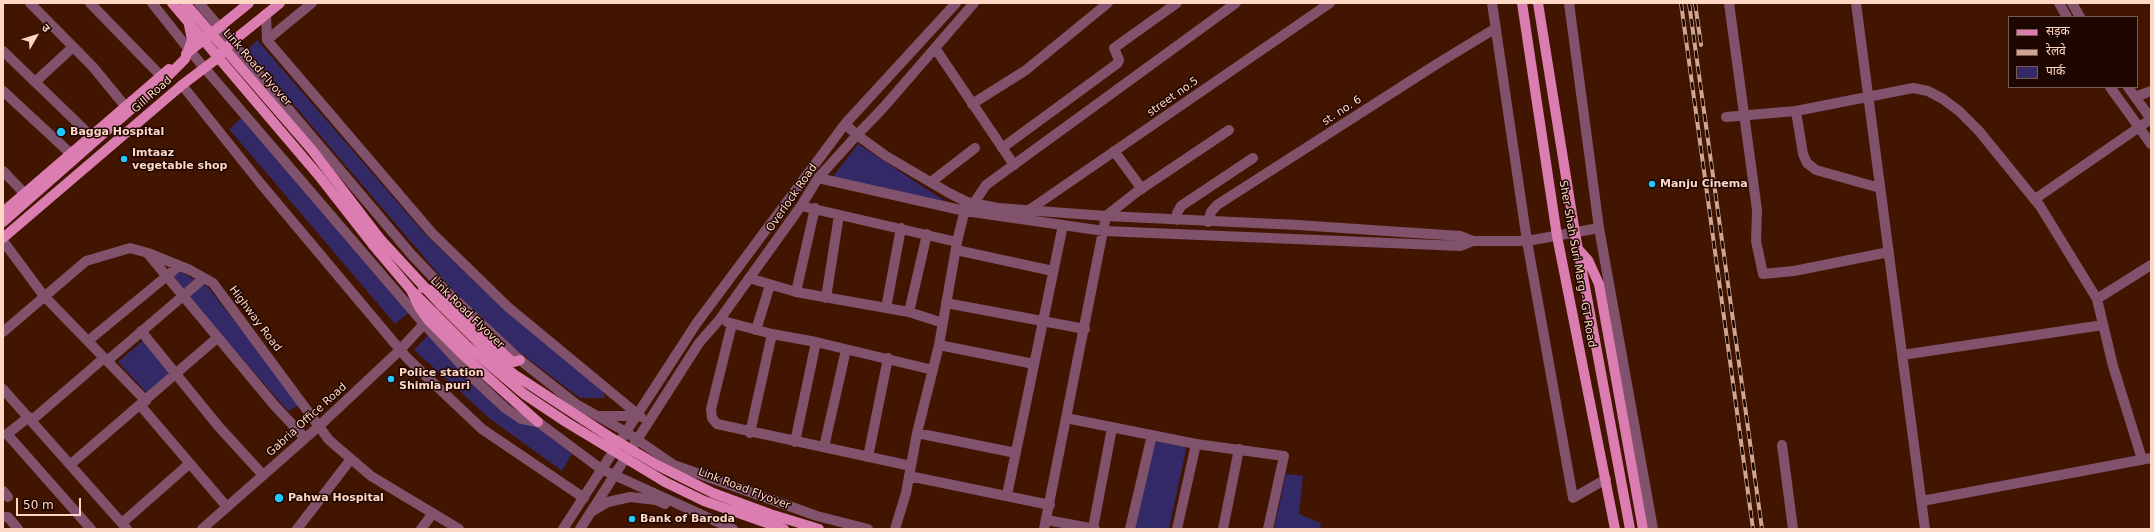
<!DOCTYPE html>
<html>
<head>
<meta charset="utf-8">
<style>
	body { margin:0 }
	#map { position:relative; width:2154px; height:532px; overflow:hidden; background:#421500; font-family:"DejaVu Sans","Noto Sans Devanagari",sans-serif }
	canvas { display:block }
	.frame { position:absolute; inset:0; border:4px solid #fed7c5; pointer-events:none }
	.legend { position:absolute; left:2008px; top:16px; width:130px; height:72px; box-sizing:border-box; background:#1e0600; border:1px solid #785a4f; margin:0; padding:5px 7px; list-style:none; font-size:12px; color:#fed7c5 }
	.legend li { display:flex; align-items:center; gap:8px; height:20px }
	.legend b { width:20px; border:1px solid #785a4f }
	.north { position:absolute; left:16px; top:16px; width:40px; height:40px; -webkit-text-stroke:3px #1e0600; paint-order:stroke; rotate:51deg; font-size:11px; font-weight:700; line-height:16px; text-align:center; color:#fed7c5 }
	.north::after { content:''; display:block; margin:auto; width:14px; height:18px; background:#fed7c5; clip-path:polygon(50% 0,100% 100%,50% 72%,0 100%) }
	.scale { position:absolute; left:16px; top:498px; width:65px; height:18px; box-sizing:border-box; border:2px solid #fed7c5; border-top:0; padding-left:5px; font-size:12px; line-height:14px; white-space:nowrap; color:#fed7c5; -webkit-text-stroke:3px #1e0600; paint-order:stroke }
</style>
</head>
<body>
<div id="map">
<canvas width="2154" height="532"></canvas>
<div class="frame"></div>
<ul class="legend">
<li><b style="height:5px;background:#dc7db2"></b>सड़क</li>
<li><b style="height:5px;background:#cea693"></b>रेलवे</li>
<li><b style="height:11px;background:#322966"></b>पार्क</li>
</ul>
<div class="north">उ</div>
<div class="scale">50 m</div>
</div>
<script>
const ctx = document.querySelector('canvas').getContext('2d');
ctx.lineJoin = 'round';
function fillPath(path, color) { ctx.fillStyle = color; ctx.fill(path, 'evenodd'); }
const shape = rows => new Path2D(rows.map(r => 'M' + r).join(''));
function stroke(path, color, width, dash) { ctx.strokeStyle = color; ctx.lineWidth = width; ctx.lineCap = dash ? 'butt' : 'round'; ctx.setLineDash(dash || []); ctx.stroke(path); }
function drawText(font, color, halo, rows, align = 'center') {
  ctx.font = font + ' "DejaVu Sans",sans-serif'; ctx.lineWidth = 3; ctx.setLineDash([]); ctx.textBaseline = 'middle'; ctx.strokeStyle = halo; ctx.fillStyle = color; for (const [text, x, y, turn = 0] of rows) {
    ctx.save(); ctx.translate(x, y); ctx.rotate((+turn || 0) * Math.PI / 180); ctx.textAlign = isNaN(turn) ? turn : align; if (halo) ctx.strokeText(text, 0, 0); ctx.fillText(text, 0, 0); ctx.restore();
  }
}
fillPath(shape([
	[257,40,425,234,508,313,601,385,605,398,580,398,494,333,447,284,247,50],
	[246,114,412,310,395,324,229,129],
	[858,144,951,205,832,178],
	[181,272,207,286,273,370,298,406,288,411,237,353,172,275],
	[431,332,504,400,572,454,562,471,489,418,414,350],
	[145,339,175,370,148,394,118,362],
	[1148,438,1187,445,1169,529,1134,529],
	[1286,474,1303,476,1299,514,1321,523,1320,529,1274,529]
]), '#322966');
stroke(shape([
	[30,3,93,67,125,106],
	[90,3,161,76],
	[152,3,190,51,424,324,473,378,505,408,521,419,538,422,601,469,733,529],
	[199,3,411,254,447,292,520,360,576,404,626,432,674,465,817,516,868,529],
	[1492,3,1527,241,1573,498,1606,479],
	[1729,3,1757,210,1756,241,1763,274,1794,271,1889,252],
	[1856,3,1925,529],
	[2059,3,2067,17],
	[2072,3,2080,17],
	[266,14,267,40,432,233,508,307,641,417],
	[267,40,312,3],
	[935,48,1014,165],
	[3,51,91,136],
	[35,82,73,47],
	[182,85,261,184,407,358,482,429,584,498],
	[2110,87,2151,144],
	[2128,87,2151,119],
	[3,91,71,154],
	[2135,97,2151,91],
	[972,104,1026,70,1108,3],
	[1796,111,1803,154,1807,163,1816,170,1880,188],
	[1726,117,1796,111,1913,88,1928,91,1943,99,1959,111,1979,131,2040,206,2097,299,2113,366,2142,459],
	[845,124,857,135,886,156,949,193,967,202,998,208,1106,216,1298,225,1460,236,1473,241,1527,241,1599,228,1569,3],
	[1002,148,1118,63,1119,60,1114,48,1177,3],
	[1114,151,1142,189],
	[3,171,24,193],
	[818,178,965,211,1104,231,1461,246,1473,241],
	[931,182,975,148],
	[2035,199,2151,119],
	[974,203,986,185,1236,3],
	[801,206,957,242],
	[1029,210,1330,3],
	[1177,220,1177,213,1181,206,1253,158],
	[1208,222,1211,212,1217,205,1440,62,1496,28],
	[1599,228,1653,529],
	[3,241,44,296,146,401],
	[956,250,1053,271],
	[149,255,275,406,305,438],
	[749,278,796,292,909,312,943,323],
	[796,292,815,208],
	[826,298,839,215],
	[2097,299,2151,265],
	[946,303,1085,329],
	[886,308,901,228],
	[909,312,927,234],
	[727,322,772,334,816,342,933,370],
	[732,324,711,409,712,418,717,424,911,466],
	[756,330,770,285],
	[141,331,219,427,263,475],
	[3,332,86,261,130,248,148,253,190,270,213,283,329,440,371,476,459,529],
	[88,341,179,266],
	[939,345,1034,364],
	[1902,355,2103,325],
	[107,361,204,278],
	[3,389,127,529],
	[140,405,227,507],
	[598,416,636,416],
	[29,417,7,434,91,529],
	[1066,418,1196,444,1284,456,1268,529],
	[32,420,104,358],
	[750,433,772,334],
	[917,433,1016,453],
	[795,442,816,342],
	[1782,445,1793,529],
	[824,447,846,350],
	[868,457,888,358],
	[71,464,217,338],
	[909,476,1050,505],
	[3,491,8,497],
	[1007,495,1063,225],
	[1922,501,2151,458],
	[591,512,608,502,630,497,656,500,665,504],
	[3,517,8,517,18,529],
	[1047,520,1095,529],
	[122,523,189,464],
	[1093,528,1112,428],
	[202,529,318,427,399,351,424,324],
	[297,529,351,459],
	[421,529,433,513],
	[563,529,696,324,786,203,845,124,956,3],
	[580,529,699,343,720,319,801,206,818,178,857,135,883,108,974,3],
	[895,529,906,493,917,433,939,345,957,242,966,205],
	[1044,529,1106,216,1138,191,1229,130],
	[1130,529,1152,435],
	[1177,529,1196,444],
	[1223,529,1239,449]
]), '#80526b', 10);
stroke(shape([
	[1522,3,1557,236,1615,529],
	[1538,3,1575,233,1630,529],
	[186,54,249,3],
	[3,212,169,69],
	[3,238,182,85,215,60,233,41,280,3],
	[381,240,442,306],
	[373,245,411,290,433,312],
	[1579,250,1588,260,1599,284,1643,529],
	[423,288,441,293,510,360,514,362,520,360],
	[411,290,419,307,429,321,463,355,538,422]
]), '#dc7db2', 10);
const rail = shape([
	[1681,3,1753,529],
	[1689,3,1762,529],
	[1695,3,1701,45]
]);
stroke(rail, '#cea693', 4);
stroke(rail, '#1e0600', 2.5, [8]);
stroke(shape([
	[172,3,319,176,373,245],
	[185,3,312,150,381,240],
	[3,222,162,82,185,59,192,40,189,25],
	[442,306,493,357,515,375,610,437,657,465,713,493,770,514,819,529],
	[433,312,467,346,524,394,566,422,665,482,704,501,784,529]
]), '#dc7db2', 10);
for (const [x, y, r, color] of [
	[61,132,5,"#21c9fd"],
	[124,159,4,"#21c9fd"],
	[1652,184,4,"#21c9fd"],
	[391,379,4,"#21c9fd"],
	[279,498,5,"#21c9fd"],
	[632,519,4,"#21c9fd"]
]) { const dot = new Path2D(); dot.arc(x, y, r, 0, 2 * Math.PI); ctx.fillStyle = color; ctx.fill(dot); stroke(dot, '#1e0600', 1.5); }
drawText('11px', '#fed7c5', '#1e0600', [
	["Link Road Flyover",257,68,49],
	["Gill Road",152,95,-41],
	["street no.5",1173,97,-35],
	["st. no. 6",1342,111,-33],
	["Overlock Road",792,198,-55],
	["Sher Shah Suri Marg - GT Road",1577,264,80],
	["Link Road Flyover",467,313,44],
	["Highway Road",255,319,53],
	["Gabria Office Road",307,420,-42],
	["Link Road Flyover",744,489,21]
]);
drawText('bold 11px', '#fed7c5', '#1e0600', [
	["Bagga Hospital",70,132],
	["Imtaaz",132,153],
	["vegetable shop",132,166],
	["Manju Cinema",1660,184],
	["Police station",399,373],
	["Shimla puri",399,386],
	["Pahwa Hospital",288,498],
	["Bank of Baroda",640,519]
], 'left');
</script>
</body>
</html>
